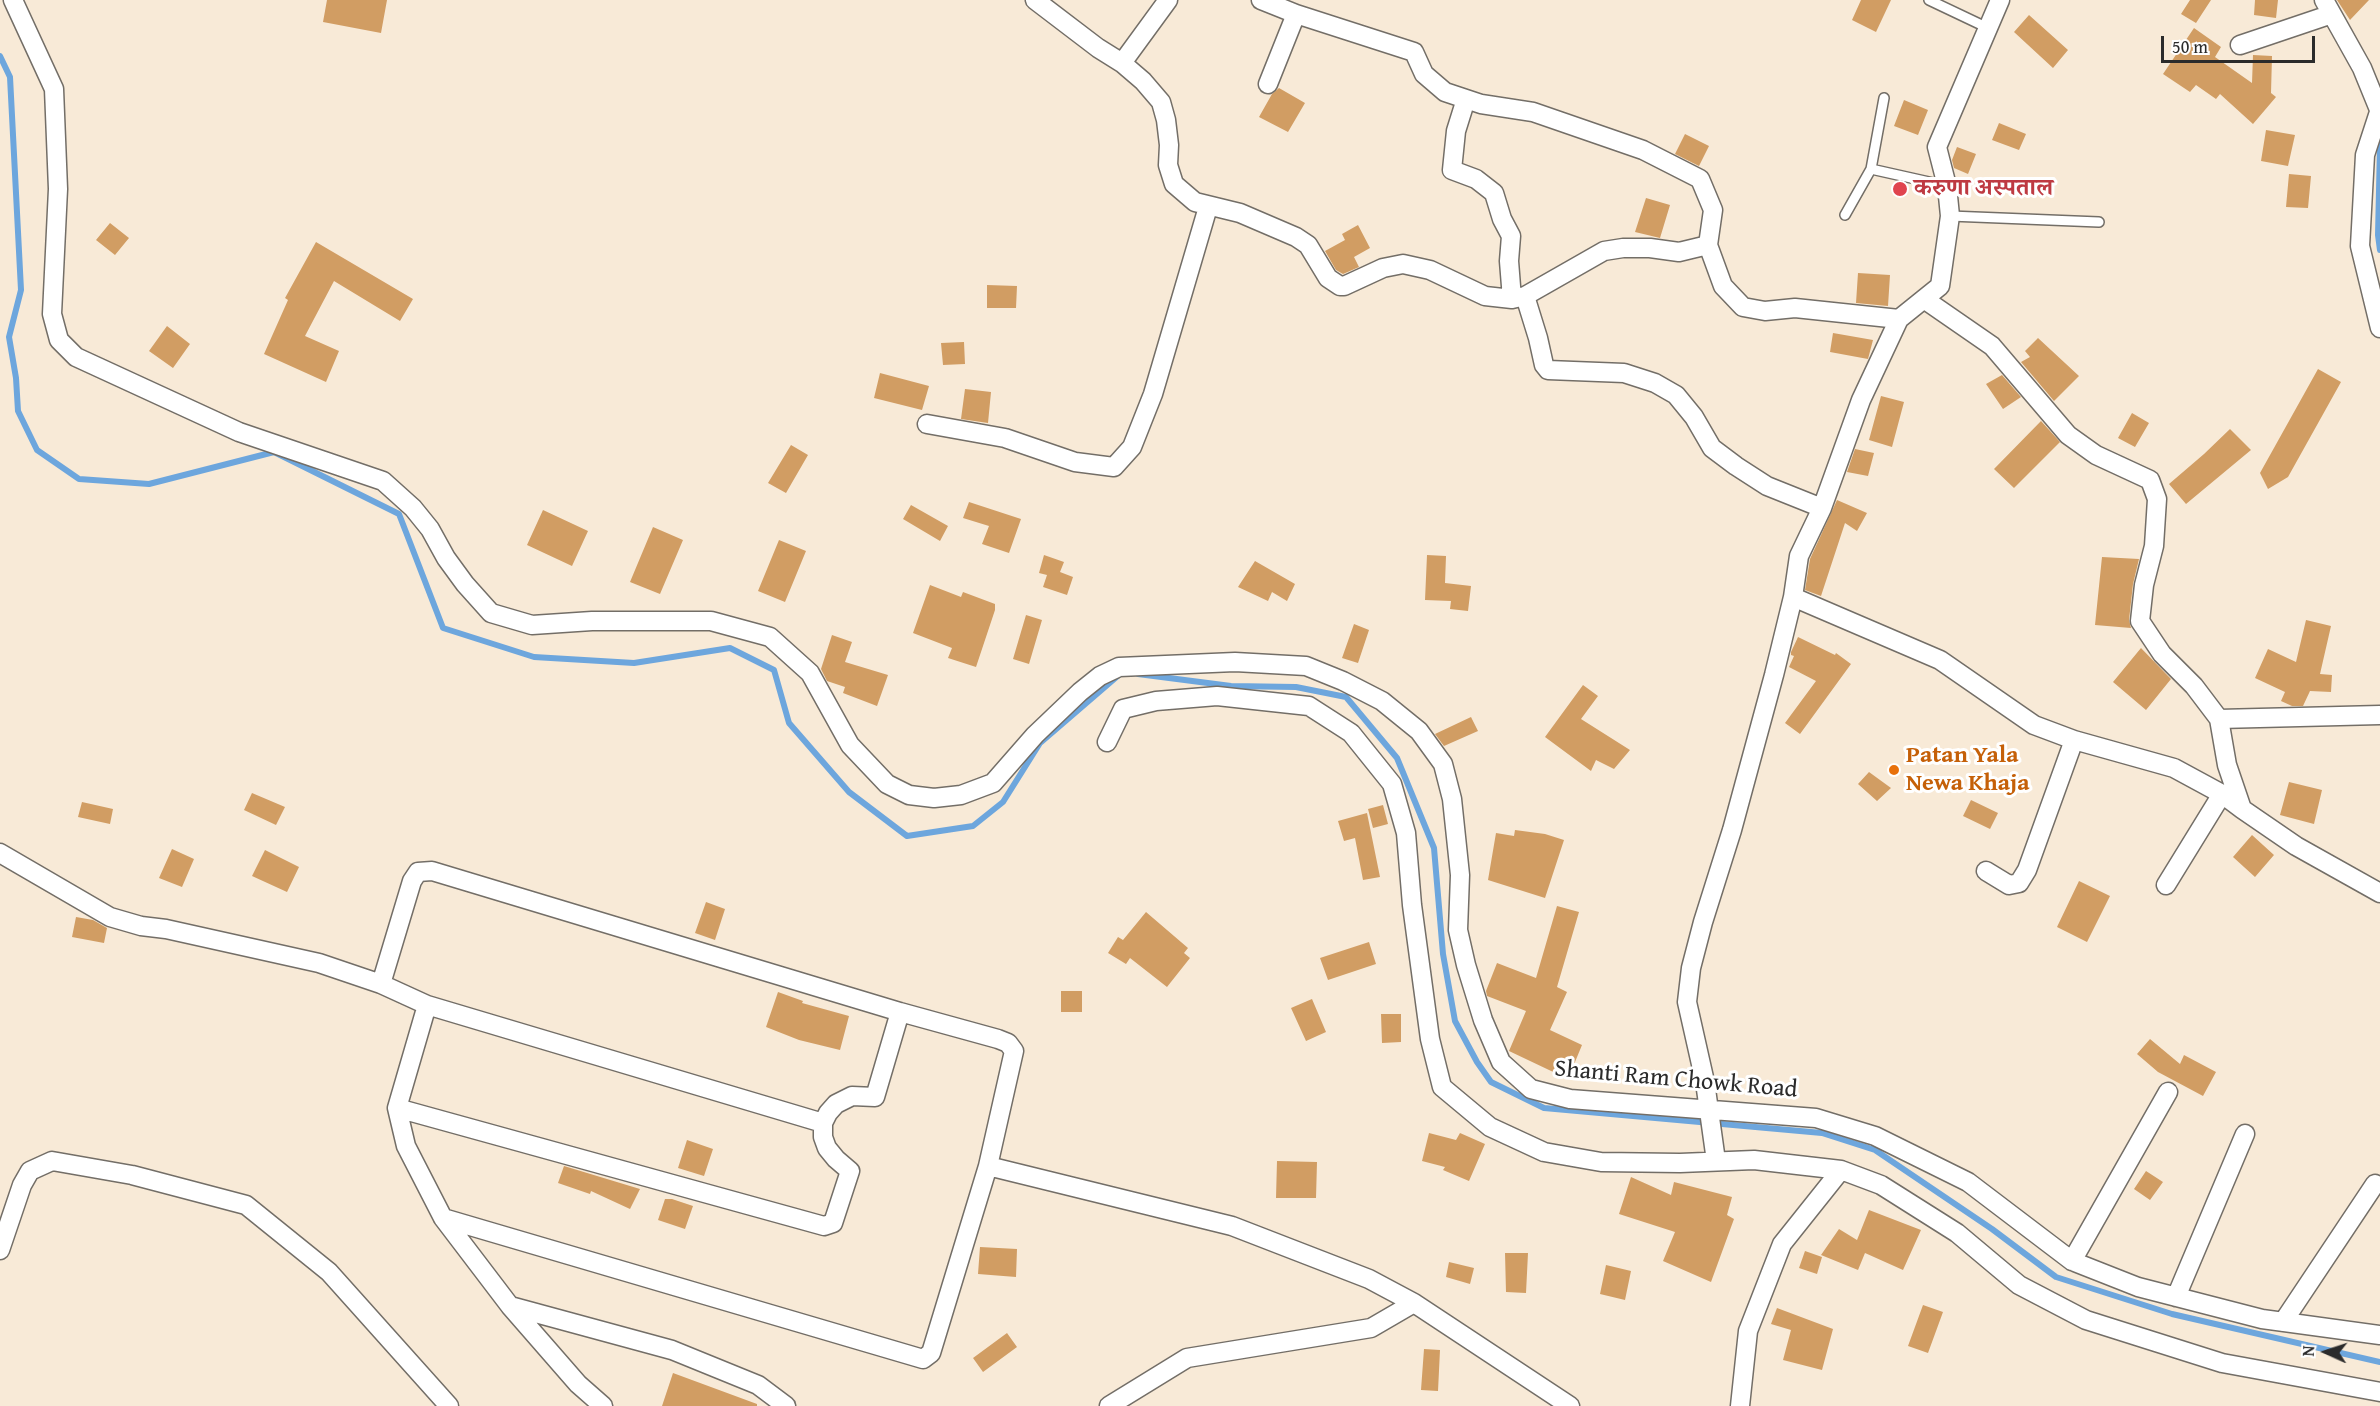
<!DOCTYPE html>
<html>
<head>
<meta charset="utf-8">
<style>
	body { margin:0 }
	#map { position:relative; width:2380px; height:1406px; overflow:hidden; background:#f8ead7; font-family:"Gentium Book Plus",serif }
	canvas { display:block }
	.north { position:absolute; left:2296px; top:1322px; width:60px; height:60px; -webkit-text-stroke:4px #fff; paint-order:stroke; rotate:273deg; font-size:16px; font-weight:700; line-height:24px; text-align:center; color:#2b2b2b }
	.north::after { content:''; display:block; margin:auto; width:21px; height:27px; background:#2b2b2b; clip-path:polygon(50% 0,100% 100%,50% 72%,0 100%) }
	.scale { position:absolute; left:2161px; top:36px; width:154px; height:27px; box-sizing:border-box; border:3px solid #2b2b2b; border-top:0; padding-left:8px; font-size:18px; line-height:21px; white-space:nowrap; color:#2b2b2b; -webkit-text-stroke:4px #fff; paint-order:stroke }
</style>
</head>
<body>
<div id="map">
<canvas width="2380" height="1406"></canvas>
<div class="north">N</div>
<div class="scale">50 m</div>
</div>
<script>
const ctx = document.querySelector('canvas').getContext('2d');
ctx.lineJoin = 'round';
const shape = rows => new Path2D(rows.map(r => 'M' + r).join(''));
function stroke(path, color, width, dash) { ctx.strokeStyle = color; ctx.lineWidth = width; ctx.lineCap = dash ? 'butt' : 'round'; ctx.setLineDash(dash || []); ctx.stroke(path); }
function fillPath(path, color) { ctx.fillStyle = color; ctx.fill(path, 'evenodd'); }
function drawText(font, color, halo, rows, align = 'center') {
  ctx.font = font + ' "Gentium Book Plus","Noto Serif Devanagari",serif'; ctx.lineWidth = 6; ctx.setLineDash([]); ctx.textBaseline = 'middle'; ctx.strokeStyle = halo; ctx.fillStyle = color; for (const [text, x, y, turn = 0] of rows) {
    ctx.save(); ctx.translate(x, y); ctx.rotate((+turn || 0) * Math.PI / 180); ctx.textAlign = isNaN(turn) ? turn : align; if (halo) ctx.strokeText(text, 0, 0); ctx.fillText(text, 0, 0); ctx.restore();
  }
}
stroke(shape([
	[0,56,10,77,21,290,9,337,16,378,18,411,37,450,79,479,149,484,274,452,399,514,443,628,534,657,634,663,730,648,774,670,789,723,849,792,907,836,973,826,1003,802,1040,743,1120,674],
	[2380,146,2378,235,2380,250],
	[1138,674,1231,686,1296,687,1346,697,1397,758,1434,848,1443,954,1455,1021,1477,1062,1491,1082,1544,1108,1822,1133,1875,1150,1992,1229,2056,1277,2172,1314,2380,1362]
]), '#6da6dd', 6);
fillPath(shape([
	[327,0,387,0,381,33,323,22],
	[1861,0,1891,0,1876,32,1852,20],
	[2190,0,2211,0,2196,23,2181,14],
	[2255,0,2278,0,2276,18,2254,15],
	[2337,0,2369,0,2350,20],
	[2029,15,2068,50,2053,68,2014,32],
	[2194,28,2221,47,2215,57,2252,83,2253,55,2272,56,2271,93,2276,97,2253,124,2220,94,2216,99,2196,85,2190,92,2163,74],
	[1279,88,1305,103,1288,132,1259,117,1272,94],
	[1904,100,1928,110,1918,135,1894,126],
	[1999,123,2026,134,2019,150,1992,140],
	[2266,130,2295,135,2288,166,2261,161],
	[1685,134,1709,146,1699,166,1675,154],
	[1957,147,1976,154,1968,174,1954,168,1952,160],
	[2289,174,2311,176,2308,208,2286,207],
	[1646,198,1670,205,1660,238,1635,232],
	[110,223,129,238,115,255,96,240],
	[1358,225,1370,248,1354,257,1359,267,1343,274,1336,270,1325,251,1345,240,1342,234],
	[316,242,413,299,400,321,334,281,305,336,339,351,326,382,264,354,288,300,285,298],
	[1858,273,1890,275,1888,306,1856,303],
	[987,285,1017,286,1016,308,987,308],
	[167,326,190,344,173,368,149,351],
	[1833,333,1873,340,1868,359,1830,352],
	[2038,338,2079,376,2054,401,2021,362,2030,357,2025,351],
	[964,342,965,364,943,365,941,343],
	[2318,369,2341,382,2288,477,2268,489,2260,473],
	[880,373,929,386,922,410,874,398],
	[2002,375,2021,397,2003,409,1986,384],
	[965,389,991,392,988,423,961,419],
	[1881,396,1904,402,1892,447,1869,440],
	[2132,413,2149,423,2135,447,2118,438],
	[2041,421,2060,442,2014,488,1994,469],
	[2230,429,2251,450,2186,504,2169,484,2204,454],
	[791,445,808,455,786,493,768,483],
	[1855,449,1874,453,1868,476,1847,472],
	[1837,500,1867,513,1857,531,1845,523,1821,596,1805,590,1810,559],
	[969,502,1021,519,1009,553,982,544,989,526,963,518],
	[911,505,948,526,940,541,903,519],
	[543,510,588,531,572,566,527,545],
	[653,527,683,540,660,594,630,582],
	[779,540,806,551,785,602,758,591],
	[1044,555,1064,562,1060,572,1073,577,1067,595,1043,587,1047,575,1039,573],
	[1427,555,1446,556,1445,583,1471,586,1468,611,1450,609,1451,601,1425,600],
	[2102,557,2139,559,2133,584,2129,620,2131,628,2095,625],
	[1255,561,1295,584,1287,601,1272,592,1268,601,1238,587],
	[930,585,961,597,963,592,995,604,995,610,976,667,948,658,952,648,913,633],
	[1026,615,1042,620,1029,664,1013,659],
	[2306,620,2331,626,2320,674,2332,675,2331,692,2310,691,2303,706,2292,706,2281,701,2285,692,2255,678,2268,649,2296,662],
	[1354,624,1369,630,1358,663,1342,658],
	[832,635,852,642,845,662,888,675,877,706,843,693,845,687,827,681,821,669],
	[1798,637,1835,655,1836,653,1851,664,1800,734,1785,723,1816,681,1789,667,1794,656,1791,655,1791,652],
	[2141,648,2171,679,2146,710,2113,682],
	[1583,685,1598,696,1581,719,1630,750,1614,769,1596,760,1591,771,1545,737],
	[1471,717,1478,731,1444,746,1435,734],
	[1869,772,1891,788,1877,801,1858,784],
	[2289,782,2322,790,2314,824,2280,815],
	[252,793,285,807,276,825,244,810],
	[1971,800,1998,813,1990,829,1963,816],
	[82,802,113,809,110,824,78,817],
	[1383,805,1388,824,1373,828,1368,809],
	[1367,813,1380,877,1363,880,1355,838,1344,841,1338,821],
	[1515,830,1545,834,1564,840,1545,898,1488,880,1496,833,1514,836],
	[2252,835,2274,855,2255,877,2233,857],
	[172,849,194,859,182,887,159,878],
	[265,850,299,867,287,892,252,876],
	[2079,881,2110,896,2087,942,2057,927],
	[706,902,725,909,715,940,695,933],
	[1557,906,1579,912,1557,987,1567,992,1550,1030,1582,1045,1568,1079,1509,1051,1526,1011,1487,996,1486,991,1497,963,1536,978],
	[1146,912,1188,948,1184,953,1190,958,1167,987,1130,958,1126,964,1108,953,1118,937,1123,940],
	[76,917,93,920,107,928,104,943,72,937],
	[1369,942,1376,964,1328,980,1320,958],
	[1061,991,1082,991,1082,1012,1061,1012],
	[778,992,803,1001,802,1003,849,1016,840,1050,799,1040,766,1027],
	[1312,999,1326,1032,1306,1041,1291,1008],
	[1381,1014,1401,1014,1401,1042,1382,1043],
	[2150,1039,2180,1064,2184,1055,2216,1072,2203,1096,2158,1072,2137,1054],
	[1429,1133,1456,1140,1460,1133,1485,1144,1469,1181,1443,1170,1445,1167,1422,1161],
	[687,1140,713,1149,704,1176,678,1168],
	[1277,1161,1317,1162,1316,1198,1276,1198],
	[564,1166,640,1189,630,1209,591,1191,590,1194,558,1183],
	[2146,1171,2163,1182,2150,1200,2134,1189],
	[1631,1177,1671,1195,1674,1182,1732,1197,1727,1215,1734,1219,1711,1282,1663,1261,1675,1232,1619,1214],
	[665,1199,672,1199,693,1206,685,1229,658,1220],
	[1869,1210,1921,1230,1903,1270,1865,1253,1858,1270,1821,1255,1839,1229,1857,1240],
	[980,1247,1017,1249,1016,1277,978,1274],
	[1805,1251,1822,1257,1817,1274,1799,1268],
	[1505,1253,1528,1253,1526,1293,1506,1292],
	[1449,1262,1474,1268,1470,1284,1446,1277],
	[1606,1265,1631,1271,1625,1300,1600,1294],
	[1923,1305,1943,1312,1928,1353,1908,1346],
	[1777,1308,1833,1329,1822,1370,1783,1360,1791,1330,1771,1324],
	[1007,1333,1017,1347,983,1372,973,1358],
	[1424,1349,1440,1350,1438,1391,1421,1390],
	[673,1373,757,1404,757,1406,662,1406]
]), '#d19d63');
const lane = shape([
	[1929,0,1988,28],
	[1871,169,1947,186],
	[1845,215,1871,169,1884,98],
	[1950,216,2099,222]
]);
const street = shape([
	[13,0,54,89,58,189,52,314,59,340,76,357,239,432,383,481,413,508,430,529,446,558,465,584,491,613,532,625,592,621,711,621,770,637,810,673,850,745,887,784,909,795,934,798,961,795,993,783,1035,735,1080,692,1100,676,1119,667,1235,662,1306,666,1343,681,1382,701,1419,731,1443,764,1452,799,1460,875,1458,930,1466,965,1483,1020,1501,1062,1531,1089,1570,1099,1816,1118,1875,1136,1968,1182,2072,1261,2138,1287,2262,1319,2380,1335],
	[1035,0,1098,48,1122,63,1168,0],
	[1261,0,1296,14],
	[2324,0,2362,68,2380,112],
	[2240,45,2332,14],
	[1122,63,1143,81,1161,102,1166,120,1169,145,1168,165,1174,184,1195,202,1240,213,1296,237,1308,245,1328,278,1340,286,1344,286,1383,268,1403,264,1430,270,1485,296,1512,299,1525,296,1538,338,1544,365,1548,370,1624,373,1655,383,1676,395,1694,417,1712,448,1736,466,1767,486,1822,508],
	[1268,84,1296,14,1414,52,1424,74,1445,92,1481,104,1533,112,1643,150,1700,179,1713,210,1708,245,1723,286,1743,307,1765,311,1795,308,1899,319],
	[1466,99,1456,131,1452,170,1476,179,1494,193,1502,219,1511,236,1509,261,1512,299],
	[2380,109,2365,155,2360,246,2380,328],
	[1525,296,1604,251,1623,248,1650,248,1679,252,1708,245],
	[1924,299,1992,346,2068,435,2096,455,2150,480,2157,499,2154,546,2144,585,2140,621,2162,654,2194,686,2219,719,2227,765,2242,809,2296,846,2380,893],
	[927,424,1005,438,1075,462,1114,467,1132,447,1153,394,1208,207],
	[1793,597,1940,660,2034,725,2074,740,2174,768,2222,794,2242,809],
	[2219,719,2380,715],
	[1107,742,1123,709,1156,701,1217,696,1309,706,1351,733,1392,784,1406,833,1412,905,1430,1039,1442,1087,1490,1127,1544,1152,1601,1162,1680,1163,1754,1160,1841,1170,1881,1185,1957,1233,2019,1285,2086,1320,2222,1363,2380,1392],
	[0,853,110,917,141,926,166,929,319,963,381,984,427,1005],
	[1986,871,2009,885,2019,883,2027,870,2074,740],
	[2166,885,2222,794],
	[381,984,412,881,418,872,432,871,900,1012,998,1039,1008,1043,1014,1051,988,1166,931,1353,923,1359,443,1218,406,1146,397,1108,427,1005,823,1123],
	[397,1108,824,1226,833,1223,850,1171,836,1159,827,1148,823,1137,823,1123,828,1113,836,1104,852,1096,875,1097,900,1012],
	[1716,1161,1705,1082,1687,1002,1691,968,1703,922,1732,830,1774,675,1793,597,1799,556,1822,508,1861,400,1899,319,1940,286,1950,216,1947,186,1937,147,2000,0],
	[988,1166,1232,1226,1369,1279,1414,1303,1570,1406],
	[443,1218,510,1306,672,1350,758,1385,786,1406],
	[0,1250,22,1185,30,1171,52,1161,132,1175,246,1205,329,1272,449,1406],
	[2072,1261,2168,1092],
	[2176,1297,2245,1134],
	[510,1306,578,1384,603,1406],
	[2283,1322,2375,1184],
	[1109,1406,1187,1358,1371,1328,1414,1303],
	[1740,1406,1748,1331,1782,1244,1841,1170]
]);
stroke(lane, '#736e67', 12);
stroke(street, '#736e67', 21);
stroke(lane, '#fff', 9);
stroke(street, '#fff', 18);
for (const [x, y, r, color] of [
	[1900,189,8,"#e0444e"],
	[1894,770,6,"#e8710a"]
]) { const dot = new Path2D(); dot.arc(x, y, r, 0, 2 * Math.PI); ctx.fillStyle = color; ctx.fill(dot); stroke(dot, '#fff', 2); }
drawText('bold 24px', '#be3a42', '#fff', [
	["करुणा अस्पताल",1914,189]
], 'left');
drawText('bold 24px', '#c56008', '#fff', [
	["Patan Yala",1906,756],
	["Newa Khaja",1906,784]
], 'left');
drawText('24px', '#2b2b2b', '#fff', [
	["Shanti Ram Chowk Road",1676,1080,5]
]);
</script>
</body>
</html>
